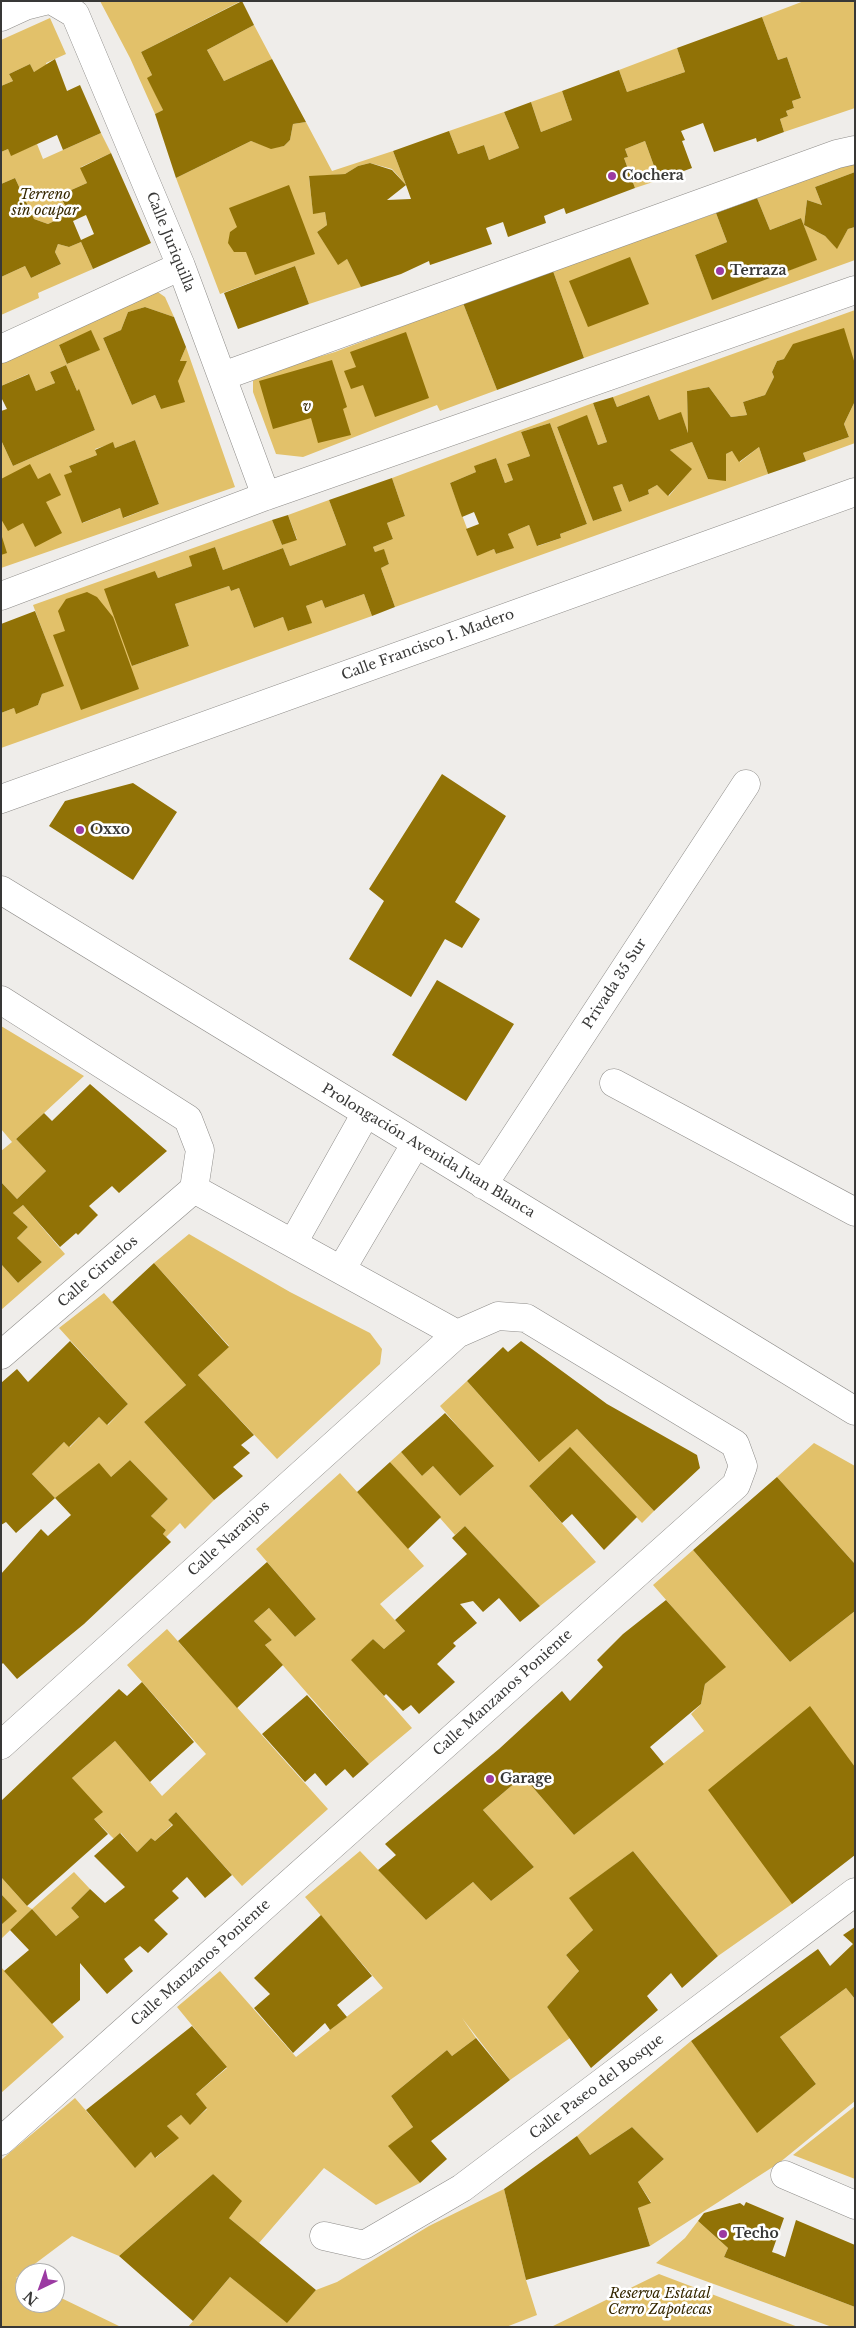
<!DOCTYPE html>
<html>
<head>
<meta charset="utf-8">
<style>
	body { margin:0 }
	#map { position:relative; width:856px; height:2328px; overflow:hidden; background:#efedea; font-family:"Libre Baskerville",serif }
	canvas { display:block }
	.frame { position:absolute; inset:0; border:2px solid #383837; pointer-events:none }
	.north { position:absolute; left:15px; top:2263px; width:50px; height:50px; box-sizing:border-box; background:#fff; border:1px solid #afafaf; border-radius:50%; rotate:222deg; font-size:14px; font-weight:700; line-height:20px; text-align:center; color:#383837 }
	.north::after { content:''; display:block; margin:auto; width:18px; height:22px; background:#9b3aa2; clip-path:polygon(50% 0,100% 100%,50% 72%,0 100%) }
</style>
</head>
<body>
<div id="map">
<canvas width="856" height="2328"></canvas>
<div class="frame"></div>
<div class="north">N</div>
</div>
<script>
const ctx = document.querySelector('canvas').getContext('2d');
ctx.lineJoin = 'round';
function fillPath(path, color) { ctx.fillStyle = color; ctx.fill(path, 'evenodd'); }
const shape = rows => new Path2D(rows.map(r => 'M' + r).join(''));
function stroke(path, color, width, dash) { ctx.strokeStyle = color; ctx.lineWidth = width; ctx.lineCap = dash ? 'butt' : 'round'; ctx.setLineDash(dash || []); ctx.stroke(path); }
function drawText(font, color, halo, rows, align = 'center') {
  ctx.font = font + ' "Libre Baskerville",serif'; ctx.lineWidth = 5; ctx.setLineDash([]); ctx.textBaseline = 'middle'; ctx.strokeStyle = halo; ctx.fillStyle = color; for (const [text, x, y, turn = 0] of rows) {
    ctx.save(); ctx.translate(x, y); ctx.rotate((+turn || 0) * Math.PI / 180); ctx.textAlign = isNaN(turn) ? turn : align; if (halo) ctx.strokeText(text, 0, 0); ctx.fillText(text, 0, 0); ctx.restore();
  }
}
fillPath(shape([
	[100,1,241,1,141,52,152,75,148,78,163,110,155,114,130,58],
	[804,1,855,1,855,108,784,132,780,119,788,116,786,111,794,108,792,101,801,98,787,57,778,60,762,17],
	[50,18,66,54,46,63,47,66,34,72,30,64,9,74,13,81,1,86,1,40],
	[254,25,272,59,224,81,207,50],
	[677,48,685,72,627,92,619,70],
	[562,91,572,120,541,132,531,102],
	[504,112,519,148,489,160,484,145,458,154,449,131],
	[306,122,332,171,393,151,406,185,392,169,370,163,358,166,345,174,309,177,313,213,325,212,327,225,317,232,338,264,347,259,361,287,309,304,295,266,220,294,176,178,251,141,271,148,284,146,290,140,293,124],
	[101,133,111,153,81,167,87,183,60,195,69,214,48,224,34,219,15,178,1,184,1,152,8,149,11,155,37,144,43,159],
	[645,141,659,180,635,188,624,158,628,157,625,149],
	[855,162,855,172,815,187,822,205,807,200,804,225,825,236,837,248,848,229,855,227,855,260,584,358,553,271,716,213,727,242,695,255,712,299,816,260,801,218,770,230,757,198],
	[81,242,93,269,38,293,39,298,1,315,1,277,25,266,31,278,61,264,55,252,58,244,69,247],
	[155,290,165,297,174,317,145,307,128,312,121,330,103,338,132,405,155,395,161,409,187,361,180,361,186,347,235,487,1,568,1,440,13,466,95,430,79,390,77,391,66,365,50,372,55,383,36,391,28,374,1,386,1,358],
	[91,331,99,350,67,364,59,345],
	[135,440,159,504,124,518,120,508,83,523,65,475,72,472,69,466,97,455,95,449,113,443,115,448],
	[463,303,497,390,440,411,437,405,303,457,276,454,253,392,253,381,264,373,335,352],
	[855,310,855,364,784,359,777,361,772,372,774,377,765,395,743,402,747,415,731,417,709,387,687,391,688,433,681,413,659,420,649,395,617,407,613,397],
	[855,401,855,443,806,461,803,453,849,437,844,424],
	[593,403,607,442,598,445,587,416,557,427,593,521,622,511,613,487,622,484,629,502,649,494,648,490,657,485,669,496,691,469,670,450,692,442,708,479,726,480,726,454,732,451,740,462,759,447,768,474,395,607,381,568,389,564,384,550,375,552,373,547,393,539,387,523,405,516,392,478],
	[550,423,587,524,560,534,561,538,538,546,529,525,508,534,513,548,496,554,494,549,477,555,450,483,476,472,475,466,496,458,505,483,513,480,507,464,530,456,521,432],
	[329,500,346,545,290,566,283,548,223,570,215,547,190,556,192,566,158,578,155,571,132,666,189,646,175,604,229,586,231,591,239,588,254,628,283,617,289,631,311,623,306,606,322,600,325,608,364,594,372,616,1,748,1,713,14,708,16,713,38,705,42,694,63,685,33,605,272,520,282,545,297,539,288,515],
	[1,1026,84,1076,16,1139,46,1171,17,1199,1,1182,1,1151,12,1142,1,1129],
	[23,1205,65,1254,1,1310,1,1264,18,1283,42,1262,17,1238,28,1227,13,1213],
	[189,1234,290,1292,370,1333,382,1349,380,1364,277,1459,198,1375,229,1346,154,1263],
	[104,1293,186,1385,144,1422,214,1500,185,1529,180,1523,166,1537,163,1534,166,1530,151,1516,168,1499,130,1460,111,1477,55,1498,32,1474,64,1442,70,1447,99,1417,108,1425,128,1404,59,1328],
	[467,1381,538,1461,577,1429,654,1511,642,1523,569,1448,529,1486,596,1562,540,1606,465,1526,455,1535,390,1462,401,1452,422,1476,433,1466,460,1496,493,1467,440,1406],
	[814,1443,855,1466,855,1564,777,1477],
	[340,1473,424,1566,380,1604,405,1631,384,1649,373,1639,352,1660,412,1728,369,1764,265,1645,272,1640,254,1621,269,1608,295,1637,316,1619,256,1549],
	[693,1550,790,1662,855,1611,855,1767,792,1904,718,1956,633,1851,570,1898,593,1930,566,1955,579,1971,547,2007,570,2038,510,2080,462,2018,476,2038,452,2056,447,2050,391,2096,413,2127,389,2146,420,2183,376,2205,324,2168,259,2243,229,2218,213,2174,119,2256,72,2236,16,2278,25,2282,25,2303,55,2303,55,2295,121,2327,1,2327,1,2160,75,2098,135,2167,151,2152,156,2158,178,2138,167,2126,181,2115,190,2124,207,2109,196,2094,227,2068,177,2007,220,1971,296,2057,383,1988,305,1897,360,1851,426,1920,473,1882,491,1901,534,1867,483,1810,523,1776,574,1835,704,1731,691,1714,701,1704,705,1684,725,1667,653,1585],
	[167,1629,328,1809,242,1886,176,1812,168,1820,172,1825,155,1841,151,1838,137,1852,121,1833,114,1839,94,1819,72,1778,115,1741,162,1796,206,1754,127,1665],
	[74,1872,90,1889,71,1908,79,1917,56,1936,32,1909,1,1939,1,1925,16,1911,1,1894,1,1877,27,1906,32,1909],
	[1,1967,64,2037,1,2093],
	[846,1988,855,1999,855,2101,779,2163,650,2246,638,2208,651,2202,638,2182,664,2159,632,2127,590,2155,577,2136,691,2041,757,2132,816,2084,780,2037],
	[855,2106,855,2179,793,2155],
	[504,2189,526,2280,537,2315,506,2327,188,2327,230,2277,287,2322,316,2290,337,2282,429,2226],
	[698,2221,728,2248,724,2257,855,2307,855,2327,832,2327,656,2263,685,2238],
	[659,2274,798,2327,551,2327]
]), '#e2c16a');
fillPath(shape([
	[242,1,254,25,207,50,224,81,272,59,306,122,293,124,290,140,284,146,271,149,251,141,176,178,155,114,163,110,147,78,152,75,141,52],
	[762,17,778,60,787,57,801,98,792,101,794,108,786,111,788,116,780,119,784,132,757,142,756,138,714,152,703,123,681,131,685,140,682,141,692,168,659,180,645,141,625,149,628,157,624,158,635,188,566,214,564,208,544,216,546,223,508,237,503,222,486,228,492,244,430,265,429,261,401,274,361,287,347,259,338,265,317,232,327,225,325,212,313,214,309,176,345,174,358,166,370,163,392,170,406,185,393,151,449,131,458,154,484,145,489,160,519,148,504,112,531,102,541,132,572,120,562,91,619,70,627,92,685,72,677,48],
	[406,185,411,199,387,200],
	[55,59,67,91,80,85,101,133,63,150,57,135,11,156,8,149,1,152,1,86,13,81,9,74,30,64,34,72],
	[111,153,151,243,93,269,81,242,69,247,58,244,55,252,61,264,31,278,25,266,1,277,1,184,15,178,34,219,48,224,69,214,60,195,87,183,80,168],
	[86,215,94,234,81,240,73,221],
	[855,172,855,227,848,229,837,249,825,236,804,225,807,200,822,205,815,187],
	[289,185,315,254,255,275,246,252,234,252,228,243,230,232,237,227,229,208],
	[757,198,770,230,801,218,817,260,712,300,695,255,727,242,716,213],
	[630,257,649,304,588,327,569,281],
	[295,266,309,304,238,329,224,293],
	[553,271,584,358,497,390,463,303],
	[145,307,174,317,186,347,180,361,187,361,178,381,185,402,161,409,155,395,132,405,103,338,121,330,128,312],
	[844,328,855,364,855,401,844,424,849,437,803,453,806,461,768,474,759,447,739,462,732,451,726,454,726,481,708,479,692,442,670,450,692,469,668,496,657,485,648,490,649,494,629,502,622,484,613,487,622,511,593,521,557,427,587,415,598,445,607,442,593,403,613,397,617,407,649,395,659,420,681,412,688,433,687,391,709,387,731,417,747,415,743,402,765,395,774,377,772,372,777,361,784,359,793,344],
	[91,330,100,350,67,364,59,345],
	[406,332,429,398,375,417,363,385,351,389,344,371,356,367,350,352],
	[332,360,347,407,343,409,351,435,318,443,311,418,273,429,259,381],
	[66,365,77,391,79,389,95,430,13,466,1,440,1,411,7,409,1,397,1,386,29,374,36,391,55,383,50,372],
	[550,423,587,524,560,534,561,538,537,546,529,525,508,534,514,548,496,554,494,549,477,556,466,529,479,524,474,512,462,517,450,483,476,472,474,466,496,458,505,483,513,480,507,464,530,456,521,432],
	[135,440,159,504,123,518,120,508,82,523,64,475,72,472,69,466,97,455,95,450,113,442,115,448],
	[30,464,38,479,50,473,61,495,46,502,62,533,35,547,23,523,8,531,1,519,1,479],
	[392,478,405,516,387,523,393,539,373,547,375,552,384,549,389,564,381,568,395,607,372,616,364,594,325,608,322,600,306,606,312,623,288,631,283,617,254,628,239,588,231,591,229,586,175,604,189,646,132,666,104,589,155,571,158,578,192,566,189,556,215,547,223,570,283,548,290,566,346,545,329,500],
	[288,515,297,540,282,545,272,520],
	[2,537,7,553,1,555,1,538],
	[87,592,97,597,113,617,139,689,81,710,53,635,65,631,58,611,66,599],
	[35,611,64,686,42,694,38,705,16,714,14,708,1,713,1,624],
	[442,774,506,816,455,902,480,919,462,948,445,939,411,997,349,959,384,901,369,889],
	[133,783,177,812,133,880,49,826,65,801],
	[437,980,514,1024,466,1101,392,1055],
	[90,1084,167,1151,119,1193,112,1186,89,1206,98,1215,78,1235,76,1233,60,1247,23,1205,13,1213,28,1227,17,1238,42,1262,18,1283,1,1264,1,1182,17,1199,46,1171,16,1139,44,1113,52,1121],
	[154,1263,229,1347,198,1375,254,1435,241,1445,250,1453,233,1467,243,1476,214,1500,144,1422,186,1385,112,1302],
	[70,1341,128,1404,107,1425,99,1417,69,1447,64,1442,32,1474,55,1498,16,1533,6,1522,1,1525,1,1383,17,1369,28,1382],
	[521,1341,607,1404,697,1455,700,1468,654,1511,577,1429,539,1462,467,1381,503,1347,508,1352],
	[445,1413,494,1466,460,1496,433,1466,422,1476,401,1452],
	[570,1447,637,1517,604,1550,572,1514,562,1523,529,1486],
	[130,1460,168,1499,151,1516,166,1530,163,1534,171,1542,84,1624,17,1679,3,1663,1,1665,1,1574,41,1529,48,1536,71,1515,55,1498,99,1463,111,1477],
	[390,1462,441,1517,408,1549,357,1492],
	[777,1477,855,1564,855,1611,790,1662,693,1550],
	[465,1526,540,1606,520,1622,499,1598,483,1612,473,1601,460,1604,477,1623,453,1643,456,1646,437,1664,455,1682,419,1714,411,1705,403,1711,386,1694,384,1696,351,1660,373,1639,384,1649,405,1631,395,1620,467,1554,452,1538],
	[267,1562,316,1619,295,1637,269,1608,254,1621,272,1640,265,1645,283,1665,237,1708,178,1641],
	[666,1600,726,1667,705,1684,701,1704,650,1747,664,1764,574,1835,523,1776,483,1810,534,1867,491,1901,473,1882,426,1920,378,1870,396,1855,385,1844,499,1749,562,1691,570,1701,603,1667,597,1660,623,1634],
	[142,1682,194,1742,150,1782,115,1741,72,1778,103,1812,94,1819,108,1834,27,1906,1,1877,1,1801,119,1689,127,1696],
	[307,1695,369,1764,353,1778,345,1769,326,1786,315,1773,305,1782,262,1734],
	[810,1706,855,1767,855,1855,792,1904,708,1790],
	[176,1812,232,1875,205,1898,187,1877,172,1891,179,1898,154,1920,168,1934,148,1953,140,1946,124,1959,133,1971,107,1994,80,1963,80,2000,52,2024,4,1971,29,1950,10,1930,32,1909,56,1936,79,1917,71,1908,90,1889,105,1903,125,1887,94,1856,120,1833,137,1852,151,1838,155,1841,173,1825,168,1820],
	[633,1851,718,1956,682,1988,671,1973,647,1996,658,2010,591,2068,547,2007,579,1971,566,1955,593,1930,569,1898],
	[1,1894,17,1911,1,1925],
	[321,1915,372,1976,337,2005,347,2017,330,2030,325,2023,293,2053,254,2008,270,1994,254,1978],
	[855,1927,855,1999,846,1988,780,2037,816,2084,757,2133,691,2041,818,1949,830,1966,853,1944,843,1935],
	[192,2026,227,2067,196,2094,207,2108,190,2125,181,2115,167,2126,179,2138,155,2158,151,2152,135,2168,86,2110],
	[476,2038,510,2080,431,2141,447,2159,420,2183,388,2146,413,2127,391,2096,447,2050,452,2056],
	[632,2127,664,2159,638,2182,651,2203,638,2208,650,2246,526,2280,504,2189,577,2136,590,2155],
	[213,2174,242,2201,229,2218,316,2290,287,2323,230,2277,193,2321,119,2256],
	[746,2202,784,2218,772,2252,778,2254,785,2257,796,2220,855,2245,855,2307,724,2257,728,2248,698,2221,704,2213,740,2203,744,2206]
]), '#917206');
const minor = shape([
	[53,1,75,14,181,266,266,496],
	[1,17,25,6,45,1],
	[1,349,181,266],
	[223,376,837,154,855,150],
	[1,596,266,496,855,290],
	[1,799,855,492],
	[1,890,855,1411],
	[1,1000,188,1119,200,1150,194,1189],
	[614,1083,855,1212],
	[483,1185,746,784],
	[194,1189,457,1334],
	[293,1243,366,1113],
	[341,1270,416,1143],
	[1,1355,194,1189],
	[1,1745,457,1334,498,1316,526,1318,735,1444,743,1466,736,1485,1,2141],
	[785,2175,855,2205],
	[324,2236,364,2245,462,2188,855,1892]
]);
stroke(minor, '#8e8c89', 29);
stroke(minor, '#fff', 28);
for (const [x, y, r, color] of [
	[612,176,5,"#9b3aa2"],
	[720,271,5,"#9b3aa2"],
	[80,830,5,"#9b3aa2"],
	[490,1779,5,"#9b3aa2"],
	[723,2234,5,"#9b3aa2"]
]) { const dot = new Path2D(); dot.arc(x, y, r, 0, 2 * Math.PI); ctx.fillStyle = color; ctx.fill(dot); stroke(dot, '#fff', 2); }
drawText('bold 14px', '#383837', '#fff', [
	["Cochera",622,176],
	["Terraza",730,271],
	["Oxxo",90,830],
	["Garage",500,1779],
	["Techo",733,2234]
], 'left');
drawText('italic 14px', '#362801', '#fff', [
	["Terreno",45,195],
	["sin ocupar",45,211],
	["v",307,407],
	["Reserva Estatal",660,2294],
	["Cerro Zapotecas",660,2310]
]);
drawText('14px', '#383837', '#fff', [
	["Calle Juriquilla",170,242,68],
	["Calle Francisco I. Madero",428,645,-20],
	["Privada 35 Sur",615,984,-57],
	["Prolongación Avenida Juan Blanca",428,1151,31],
	["Calle Ciruelos",98,1272,-41],
	["Calle Naranjos",229,1539,-42],
	["Calle Manzanos Poniente",503,1693,-42],
	["Calle Manzanos Poniente",201,1963,-42],
	["Calle Paseo del Bosque",597,2087,-37]
]);
</script>
</body>
</html>
